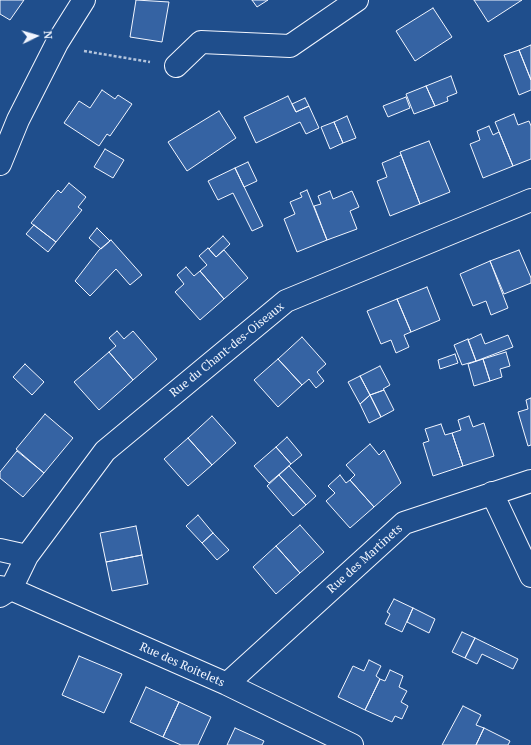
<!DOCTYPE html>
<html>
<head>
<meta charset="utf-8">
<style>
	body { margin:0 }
	#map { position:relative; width:531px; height:745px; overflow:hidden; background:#1f4e8c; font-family:"PT Serif",serif }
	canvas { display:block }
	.north { position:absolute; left:16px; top:16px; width:40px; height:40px; -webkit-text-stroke:3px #1f4e8c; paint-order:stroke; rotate:85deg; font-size:11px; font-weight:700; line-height:16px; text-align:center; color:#f2f6ff }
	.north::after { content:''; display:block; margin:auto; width:14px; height:18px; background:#f2f6ff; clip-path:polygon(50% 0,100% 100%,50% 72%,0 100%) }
</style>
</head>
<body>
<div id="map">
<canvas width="531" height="745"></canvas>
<div class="north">N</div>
</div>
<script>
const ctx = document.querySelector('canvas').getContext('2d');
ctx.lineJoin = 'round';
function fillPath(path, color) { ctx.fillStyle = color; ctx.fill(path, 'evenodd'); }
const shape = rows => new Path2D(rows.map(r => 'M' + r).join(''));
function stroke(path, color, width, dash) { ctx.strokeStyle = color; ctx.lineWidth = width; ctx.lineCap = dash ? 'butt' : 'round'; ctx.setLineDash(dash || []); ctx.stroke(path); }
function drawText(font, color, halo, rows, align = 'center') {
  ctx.font = font + ' "PT Serif",serif'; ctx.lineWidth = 3; ctx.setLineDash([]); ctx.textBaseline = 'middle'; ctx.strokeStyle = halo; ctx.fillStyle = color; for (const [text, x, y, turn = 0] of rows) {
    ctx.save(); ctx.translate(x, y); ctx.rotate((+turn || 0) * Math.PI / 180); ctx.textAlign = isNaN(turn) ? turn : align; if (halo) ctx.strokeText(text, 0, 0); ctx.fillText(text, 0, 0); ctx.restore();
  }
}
const building = shape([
	[0,0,24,0,10,20,0,14,0,0],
	[136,0,169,2,162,42,130,37,136,0],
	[252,0,268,0,257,7,252,0],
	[474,0,522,0,488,22,474,0],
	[433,8,452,37,415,61,396,31,433,8],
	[531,45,531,80,519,50,531,45],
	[519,50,531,80,531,90,519,95,504,55,519,50],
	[451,76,457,93,447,97,448,101,435,106,426,86,451,76],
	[426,86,435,106,414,114,406,94,426,86],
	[102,90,115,99,118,95,132,104,110,136,107,134,99,146,64,123,79,101,90,108,102,90],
	[288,96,296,112,309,106,319,128,306,134,300,122,256,143,244,117,288,96],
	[406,97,410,108,388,117,383,106,406,97],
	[305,98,309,106,296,112,292,104,305,98],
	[219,111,236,138,187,171,168,142,219,111],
	[514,114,518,125,529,121,531,126,531,159,513,166,495,122,514,114],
	[347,116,356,138,343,143,334,122,347,116],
	[334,122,343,143,330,149,321,127,334,122],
	[489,126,493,135,499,132,513,166,483,178,470,144,480,140,477,131,489,126],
	[429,141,450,192,420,204,400,152,429,141],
	[105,149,124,160,113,178,94,167,105,149],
	[401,155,420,204,390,216,377,181,387,177,382,163,401,155],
	[248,162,257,181,244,187,235,168,248,162],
	[235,168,263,226,252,231,233,193,218,200,208,181,235,168],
	[69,183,86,197,78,207,82,210,56,242,31,223,58,190,61,193,69,183],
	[307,190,327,240,297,252,284,219,295,214,290,202,302,197,300,193,307,190],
	[330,191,333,199,352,191,359,207,350,211,357,229,327,240,314,206,321,204,318,196,330,191],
	[34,225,56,242,48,252,26,234,34,225],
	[97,228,110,241,101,249,89,238,97,228],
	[223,236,230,244,216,257,209,249,223,236],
	[111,240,142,275,130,285,116,269,90,296,75,281,99,250,111,240],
	[208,248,216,257,224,250,248,278,224,299,200,271,207,265,199,256,208,248],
	[519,250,531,278,531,283,504,294,490,261,519,250],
	[490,261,508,308,491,315,486,301,473,306,460,274,490,261],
	[186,267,194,276,200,271,224,299,200,320,175,292,184,284,177,275,186,267],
	[427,287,440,320,411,332,397,299,427,287],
	[397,299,411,332,404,335,409,347,396,353,391,340,381,344,367,311,397,299],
	[117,331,124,339,133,331,157,359,133,380,109,352,116,346,109,338,117,331],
	[481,334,485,344,508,335,513,347,476,361,468,340,481,334],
	[302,337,326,364,317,372,324,381,316,388,309,379,302,385,278,359,302,337],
	[468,339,476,361,462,365,454,345,468,339],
	[109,352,133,380,99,410,74,382,109,352],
	[506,352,510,366,500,369,502,377,490,381,483,359,506,352],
	[455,354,458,363,440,369,438,360,455,354],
	[278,359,302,385,278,407,254,380,278,359],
	[483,359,490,381,474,386,468,364,483,359],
	[25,364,44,382,32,395,13,377,25,364],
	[380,366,390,385,383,389,384,390,370,395,360,376,380,366],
	[360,376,370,395,360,404,348,382,360,376],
	[384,390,394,410,381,417,370,395,384,390],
	[370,395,381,417,369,423,360,404,370,395],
	[531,398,531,445,528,446,518,412,528,409,526,400,531,398],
	[45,414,73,438,44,473,16,449,45,414],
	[212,416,236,443,212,465,188,438,212,416],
	[469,416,473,427,484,423,494,456,463,466,452,433,461,430,458,420,469,416],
	[441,424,445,435,452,433,463,466,433,476,423,443,429,441,425,429,441,424],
	[287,437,302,455,291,464,276,447,287,437],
	[188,438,212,465,188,486,164,459,188,438],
	[370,444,379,455,384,450,401,483,374,507,350,480,355,475,346,465,370,444],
	[276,447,291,464,269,483,254,466,276,447],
	[17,451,44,473,23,497,0,478,0,472,17,451],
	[289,466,316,496,306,505,279,475,289,466],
	[279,475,306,505,293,516,267,486,279,475],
	[340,475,346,483,350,480,374,507,350,528,326,501,335,493,328,486,340,475],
	[198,515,213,533,202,543,186,526,198,515],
	[300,525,324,552,300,573,276,546,300,525],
	[136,526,142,555,106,562,100,533,136,526],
	[213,533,229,550,217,560,202,543,213,533],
	[276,546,300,573,276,594,253,567,276,546],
	[142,555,148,584,112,591,106,562,142,555],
	[394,599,413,608,402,632,385,624,390,614,387,612,394,599],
	[413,608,435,619,429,633,407,622,413,608],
	[462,632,475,638,465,658,452,652,462,632],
	[475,638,518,659,513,669,482,654,477,664,465,658,475,638],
	[79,656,122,674,104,713,62,695,79,656],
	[369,660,381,666,376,676,380,679,365,710,338,697,353,666,364,671,369,660],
	[390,670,403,676,399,687,407,691,401,702,408,706,402,719,395,716,392,722,365,710,380,679,385,681,390,670],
	[146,687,179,702,163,737,130,722,146,687],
	[179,702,211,717,198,745,181,745,163,737,179,702],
	[463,706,481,715,476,725,484,728,476,745,442,745,463,706],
	[235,728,264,741,262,745,227,745,235,728],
	[484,728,510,741,508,745,476,745,484,728]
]);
fillPath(building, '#3563a3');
stroke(building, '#f2f6ff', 1);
const minor = shape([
	[176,66,201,42,290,46,357,0],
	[0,164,18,120,57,43,84,0],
	[492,493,531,576],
	[0,550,27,556],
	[0,587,11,589,227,684,352,745],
	[0,596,11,589,27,556,105,451,286,301,531,200],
	[227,684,404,523,531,481]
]);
stroke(minor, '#f2f6ff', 24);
stroke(shape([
	[84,51,150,62]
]), '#b3c4dc', 2.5, [3, 2]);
stroke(minor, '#1f4e8c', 22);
drawText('12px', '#f2f6ff', '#1f4e8c', [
	["Rue du Chant-des-Oiseaux",227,350,-39],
	["Rue des Martinets",365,559,-42],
	["Rue des Roitelets",182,665,24]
]);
</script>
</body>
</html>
